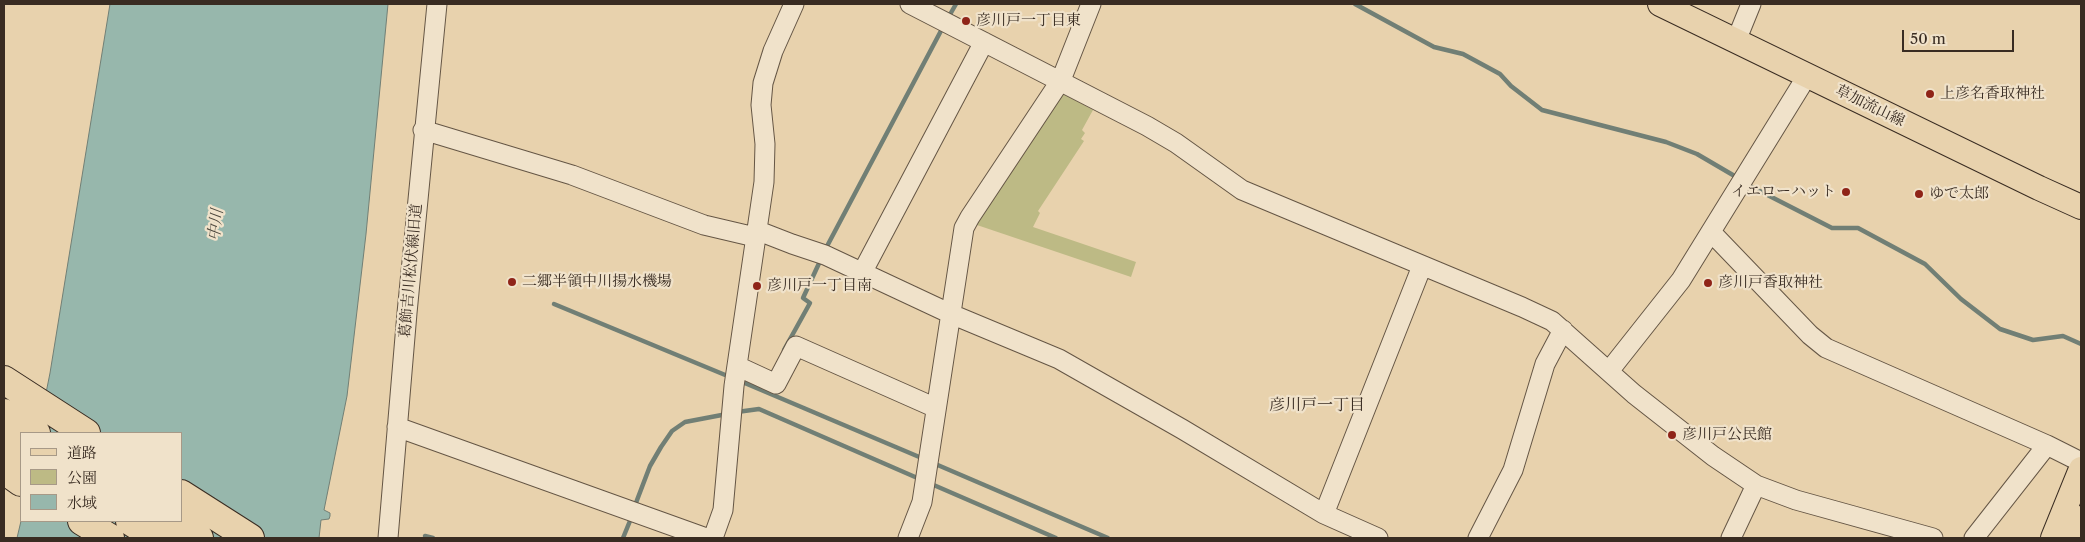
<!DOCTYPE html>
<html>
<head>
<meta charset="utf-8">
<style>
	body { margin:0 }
	#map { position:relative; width:2085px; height:542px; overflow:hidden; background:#e8d2ad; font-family:"Libre Caslon Text","Noto Serif JP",serif }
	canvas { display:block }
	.frame { position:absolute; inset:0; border:5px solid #392c22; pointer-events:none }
	.legend { position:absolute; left:20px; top:432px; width:162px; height:90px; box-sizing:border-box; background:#f0e2ca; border:1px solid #a79987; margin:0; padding:6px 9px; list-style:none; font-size:15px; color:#392c22 }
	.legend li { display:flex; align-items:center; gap:10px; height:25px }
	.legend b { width:25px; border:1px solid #a79987 }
	.scale { position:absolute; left:1902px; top:30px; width:112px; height:22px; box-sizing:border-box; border:2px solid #392c22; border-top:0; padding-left:6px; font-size:15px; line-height:18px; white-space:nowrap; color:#392c22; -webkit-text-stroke:4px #f0e2ca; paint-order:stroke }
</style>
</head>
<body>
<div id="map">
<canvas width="2085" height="542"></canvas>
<div class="frame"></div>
<ul class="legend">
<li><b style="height:6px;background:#e8d2ad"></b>道路</li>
<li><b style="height:14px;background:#bdba85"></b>公園</li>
<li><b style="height:14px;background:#97b7ac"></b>水域</li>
</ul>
<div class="scale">50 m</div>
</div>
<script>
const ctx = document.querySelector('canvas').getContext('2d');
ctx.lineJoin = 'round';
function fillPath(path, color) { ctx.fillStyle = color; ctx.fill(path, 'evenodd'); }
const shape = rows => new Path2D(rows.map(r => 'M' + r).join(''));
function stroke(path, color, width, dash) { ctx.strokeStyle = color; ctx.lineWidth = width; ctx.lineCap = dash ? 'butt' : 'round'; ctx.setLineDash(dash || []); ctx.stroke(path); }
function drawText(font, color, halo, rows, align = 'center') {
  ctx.font = font + ' "Libre Caslon Text","Noto Serif JP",serif'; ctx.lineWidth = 4.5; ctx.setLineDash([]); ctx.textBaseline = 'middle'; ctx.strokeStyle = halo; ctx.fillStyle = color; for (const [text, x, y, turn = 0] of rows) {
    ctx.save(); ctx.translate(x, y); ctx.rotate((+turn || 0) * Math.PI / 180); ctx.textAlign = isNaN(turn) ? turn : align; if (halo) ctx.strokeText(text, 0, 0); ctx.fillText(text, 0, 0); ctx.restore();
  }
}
fillPath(shape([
	[1064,94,1093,110,1082,130,1085,133,1081,139,1084,141,1038,211,1040,213,1033,227,1136,262,1131,277,974,224,1058,96]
]), '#bdba85');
const water = shape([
	[110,4,388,4,366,234,347,396,324,510,330,513,330,516,329,519,321,520,319,538,17,538,21,521,181,521,181,433,38,433,50,373,110,4]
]);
fillPath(water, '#97b7ac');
stroke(water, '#717f75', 1);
stroke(shape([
	[1355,4,1434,47,1463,54,1500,74,1511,86,1542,110,1666,142,1697,154,1738,178],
	[948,18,956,4],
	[1746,184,1832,228,1858,228,1925,264,1961,299,2000,329,2033,340,2063,336,2081,344],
	[825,250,943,27],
	[554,304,730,377],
	[784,350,810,303,803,298,821,259],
	[740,381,924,459],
	[737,412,759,409,922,480],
	[933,463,1108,538],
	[929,483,1056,538],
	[634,508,650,466,661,447,672,431,685,422,727,414],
	[425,536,433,538],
	[623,538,632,516]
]), '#717f75', 4.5);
const minor = shape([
	[910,4,1147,126,1176,143,1242,190,1522,307,1552,321,1634,394,1713,456,1756,485,1796,500,1933,538],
	[1736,41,1751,4],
	[423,130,572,175,704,225,755,237],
	[756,230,792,244,825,255,951,314,1059,359,1182,429,1324,514,1378,538],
	[1711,232,1810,335,1826,348,2047,445,2081,462],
	[863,271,984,42],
	[737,366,776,384,796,346,936,408],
	[1609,371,1681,280,1807,76],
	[397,427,706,538],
	[1324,514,1422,266],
	[388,538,407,313,437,4],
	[713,538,723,510,734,386,764,182,765,144,761,105,763,83,773,51,794,4],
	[908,538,922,502,964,228,970,217,1061,80,1091,4],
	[1478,538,1513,470,1545,364,1563,330],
	[1731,538,1756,485],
	[1974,538,2047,445]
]);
const major = shape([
	[1660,4,2039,188,2081,207],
	[2053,538,2081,469],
	[2072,538,2081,518]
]);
const highway = shape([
	[4,380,86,433],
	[4,413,36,433],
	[4,440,21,451],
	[4,470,21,482],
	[181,494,250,538],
	[82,521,110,538],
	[130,521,157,538],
	[172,521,199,538]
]);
stroke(minor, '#655645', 21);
stroke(major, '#392c22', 26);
stroke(highway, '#392c22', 30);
stroke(minor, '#f0e2ca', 19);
stroke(major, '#e8d2ad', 24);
stroke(highway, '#e8d2ad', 28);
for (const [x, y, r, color] of [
	[966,21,5,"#8f2418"],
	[1930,94,5,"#8f2418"],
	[1846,192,5,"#8f2418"],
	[1919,194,5,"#8f2418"],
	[512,282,5,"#8f2418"],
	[1708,283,5,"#8f2418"],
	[757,286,5,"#8f2418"],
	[1672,435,5,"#8f2418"]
]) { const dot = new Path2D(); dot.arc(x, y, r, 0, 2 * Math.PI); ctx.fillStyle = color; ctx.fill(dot); stroke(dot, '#f0e2ca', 2); }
drawText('15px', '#392c22', '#f0e2ca', [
	["彦川戸一丁目東",976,21],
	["上彦名香取神社",1940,94],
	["イエローハット",1836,192,"right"],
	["ゆで太郎",1929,194],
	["二郷半領中川揚水機場",522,282],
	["彦川戸香取神社",1718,283],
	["彦川戸一丁目南",767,286],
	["彦川戸公民館",1682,435]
], 'left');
drawText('15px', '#392c22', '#f0e2ca', [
	["草加流山線",1870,106,26],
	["葛飾吉川松伏線旧道",411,271,-85]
]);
drawText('italic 16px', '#4c483e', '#f0e2ca', [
	["中川",216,225,-83]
]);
drawText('16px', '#392c22', '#f0e2ca', [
	["彦川戸一丁目",1317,405]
]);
</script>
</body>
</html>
